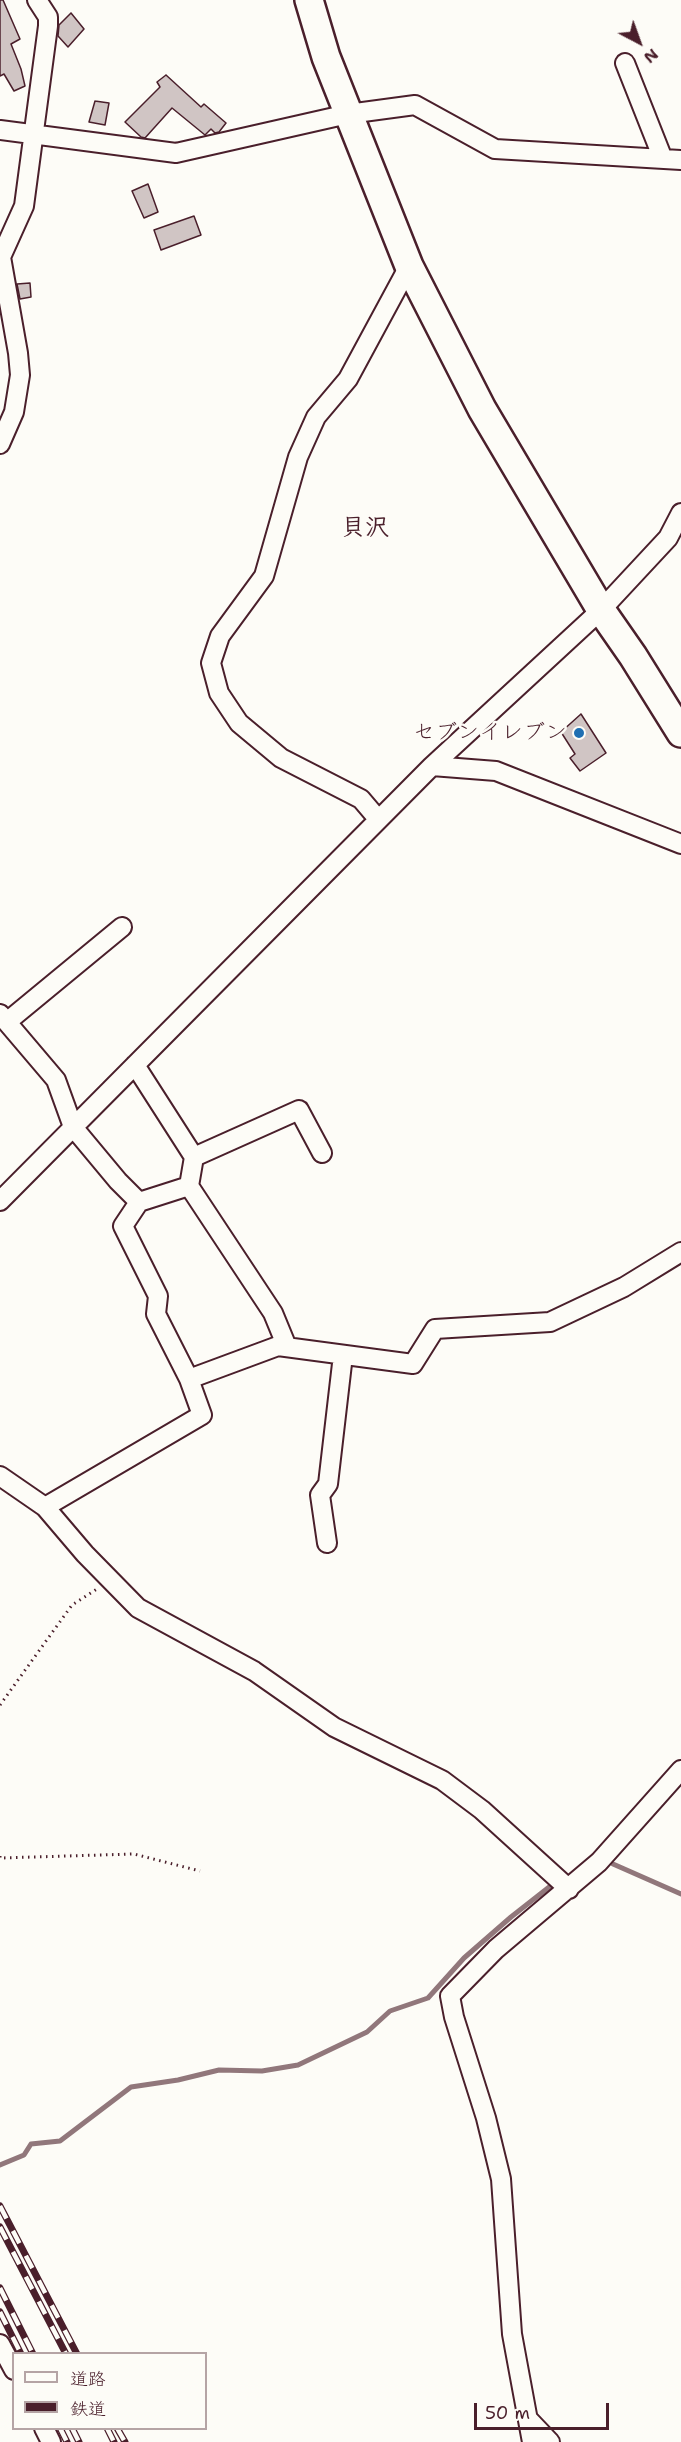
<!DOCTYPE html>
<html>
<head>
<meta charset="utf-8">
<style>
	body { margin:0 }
	#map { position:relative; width:681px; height:2442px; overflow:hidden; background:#fdfcf7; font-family:"Shantell Sans","Klee One",sans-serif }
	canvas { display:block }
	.legend { position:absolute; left:12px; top:2352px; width:195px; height:78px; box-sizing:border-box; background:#fdfcf7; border:2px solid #b5a4a5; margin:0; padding:8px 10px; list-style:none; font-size:18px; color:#4a1f2b }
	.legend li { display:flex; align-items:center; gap:12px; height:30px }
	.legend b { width:30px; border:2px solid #b5a4a5 }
	.north { position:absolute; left:609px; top:12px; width:60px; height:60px; -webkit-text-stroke:4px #fdfcf7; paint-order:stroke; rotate:139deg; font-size:16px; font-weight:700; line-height:24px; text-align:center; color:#4a1f2b }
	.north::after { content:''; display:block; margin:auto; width:21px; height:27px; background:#4a1f2b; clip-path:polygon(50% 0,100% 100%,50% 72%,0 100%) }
	.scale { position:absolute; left:474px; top:2403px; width:135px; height:27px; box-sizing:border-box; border:3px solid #4a1f2b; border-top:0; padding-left:8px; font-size:18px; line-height:21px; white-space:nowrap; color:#4a1f2b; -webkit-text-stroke:4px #fdfcf7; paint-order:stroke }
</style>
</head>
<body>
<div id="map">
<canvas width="681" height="2442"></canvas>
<ul class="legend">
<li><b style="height:8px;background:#fdfcf7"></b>道路</li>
<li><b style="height:8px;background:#4a1f2b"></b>鉄道</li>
</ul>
<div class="north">N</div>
<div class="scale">50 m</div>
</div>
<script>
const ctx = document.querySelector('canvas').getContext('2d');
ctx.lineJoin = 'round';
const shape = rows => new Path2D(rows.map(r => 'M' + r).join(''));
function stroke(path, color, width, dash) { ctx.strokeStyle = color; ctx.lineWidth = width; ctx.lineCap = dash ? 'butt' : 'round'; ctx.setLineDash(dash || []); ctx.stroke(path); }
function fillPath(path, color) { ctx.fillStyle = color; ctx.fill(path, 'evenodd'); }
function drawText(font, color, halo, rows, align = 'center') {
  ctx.font = font + ' "Shantell Sans","Klee One",sans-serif'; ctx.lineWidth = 5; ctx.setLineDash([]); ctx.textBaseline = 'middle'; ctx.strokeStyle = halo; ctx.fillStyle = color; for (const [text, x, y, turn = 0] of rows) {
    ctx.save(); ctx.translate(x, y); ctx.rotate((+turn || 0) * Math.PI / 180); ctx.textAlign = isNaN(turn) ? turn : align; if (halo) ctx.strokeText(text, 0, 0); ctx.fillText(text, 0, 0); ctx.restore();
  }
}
stroke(shape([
	[613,1864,681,1894],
	[0,2165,24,2155,31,2144,60,2141,131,2087,178,2080,219,2070,262,2071,298,2065,367,2032,390,2011,428,1998,464,1958,511,1917,553,1884]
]), '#91777b', 5);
const building = shape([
	[0,0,3,0,20,39,11,44,21,69,25,86,14,91,4,74,0,76,0,0],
	[71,13,84,29,68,47,58,36,59,25,71,13],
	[166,75,201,107,204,104,226,123,219,132,215,133,211,129,205,135,172,108,145,138,141,137,125,122,160,87,157,82,166,75],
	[95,101,109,103,105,125,89,122,95,101],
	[148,184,158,212,144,218,132,191,148,184],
	[194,216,201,235,161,250,154,230,194,216],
	[30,283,31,297,20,299,17,284,30,283],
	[581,714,606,753,580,771,570,758,575,754,561,732,581,714]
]);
fillPath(building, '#d0c5c4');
stroke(building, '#4a1f2b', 1.5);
const street = shape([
	[625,63,663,159],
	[0,130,176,153,348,114,415,105,495,149,681,160],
	[0,444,14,412,20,375,18,353,1,257,24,206,48,26,48,17,37,0],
	[432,766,496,771,681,844],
	[378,819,361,799,281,758,239,723,219,693,211,663,220,636,264,576,298,457,316,417,348,379,409,266],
	[0,1014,56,1080,73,1127,118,1181,139,1202],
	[8,1021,122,927],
	[135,1065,194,1157,189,1186,273,1313,287,1347],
	[194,1157,299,1110,322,1153],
	[189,1186,139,1202,123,1226,158,1296,156,1314,189,1379],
	[0,1201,432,766,601,610,668,538,681,513],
	[0,1476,45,1507,85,1554,138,1608,254,1671,334,1727,442,1780,482,1810,569,1889],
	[45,1507,202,1415,189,1379,278,1346,413,1364,435,1329,550,1322,624,1287,681,1252],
	[327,1543,320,1495,328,1484,343,1355],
	[0,2344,14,2370],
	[529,2420,550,2442],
	[44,2428,51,2442],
	[532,2442,512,2334,501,2179,486,2118,454,2017,450,1996,496,1949,599,1862,681,1770]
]);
const secondary = shape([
	[309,0,326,57,409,266,482,409,601,610,633,656,681,733]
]);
stroke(street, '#4a1f2b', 22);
stroke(secondary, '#4a1f2b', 32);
stroke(shape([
	[0,1705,72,1605,97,1589],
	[0,1856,0,1858,134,1854,200,1871]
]), '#4a1f2b', 3, [1.5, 4.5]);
stroke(street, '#fdfcf7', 18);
stroke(secondary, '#fdfcf7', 27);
const rail = shape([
	[0,2206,77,2354],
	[0,2227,66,2354],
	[0,2288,33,2354],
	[0,2312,21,2354],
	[60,2428,67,2442],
	[72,2428,79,2442],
	[107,2428,114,2442],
	[117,2428,125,2442]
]);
stroke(rail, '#4a1f2b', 7);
stroke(rail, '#fdfcf7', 4.5, [14]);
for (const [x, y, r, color] of [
	[579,733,6,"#1f6fb2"]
]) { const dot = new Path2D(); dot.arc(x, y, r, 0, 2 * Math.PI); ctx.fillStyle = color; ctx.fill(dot); stroke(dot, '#fdfcf7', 2); }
drawText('22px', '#4a1f2b', '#fdfcf7', [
	["セブンイレブン",567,733]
], 'right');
drawText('bold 24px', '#4a1f2b', '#fdfcf7', [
	["貝沢",365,529]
]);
</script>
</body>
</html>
